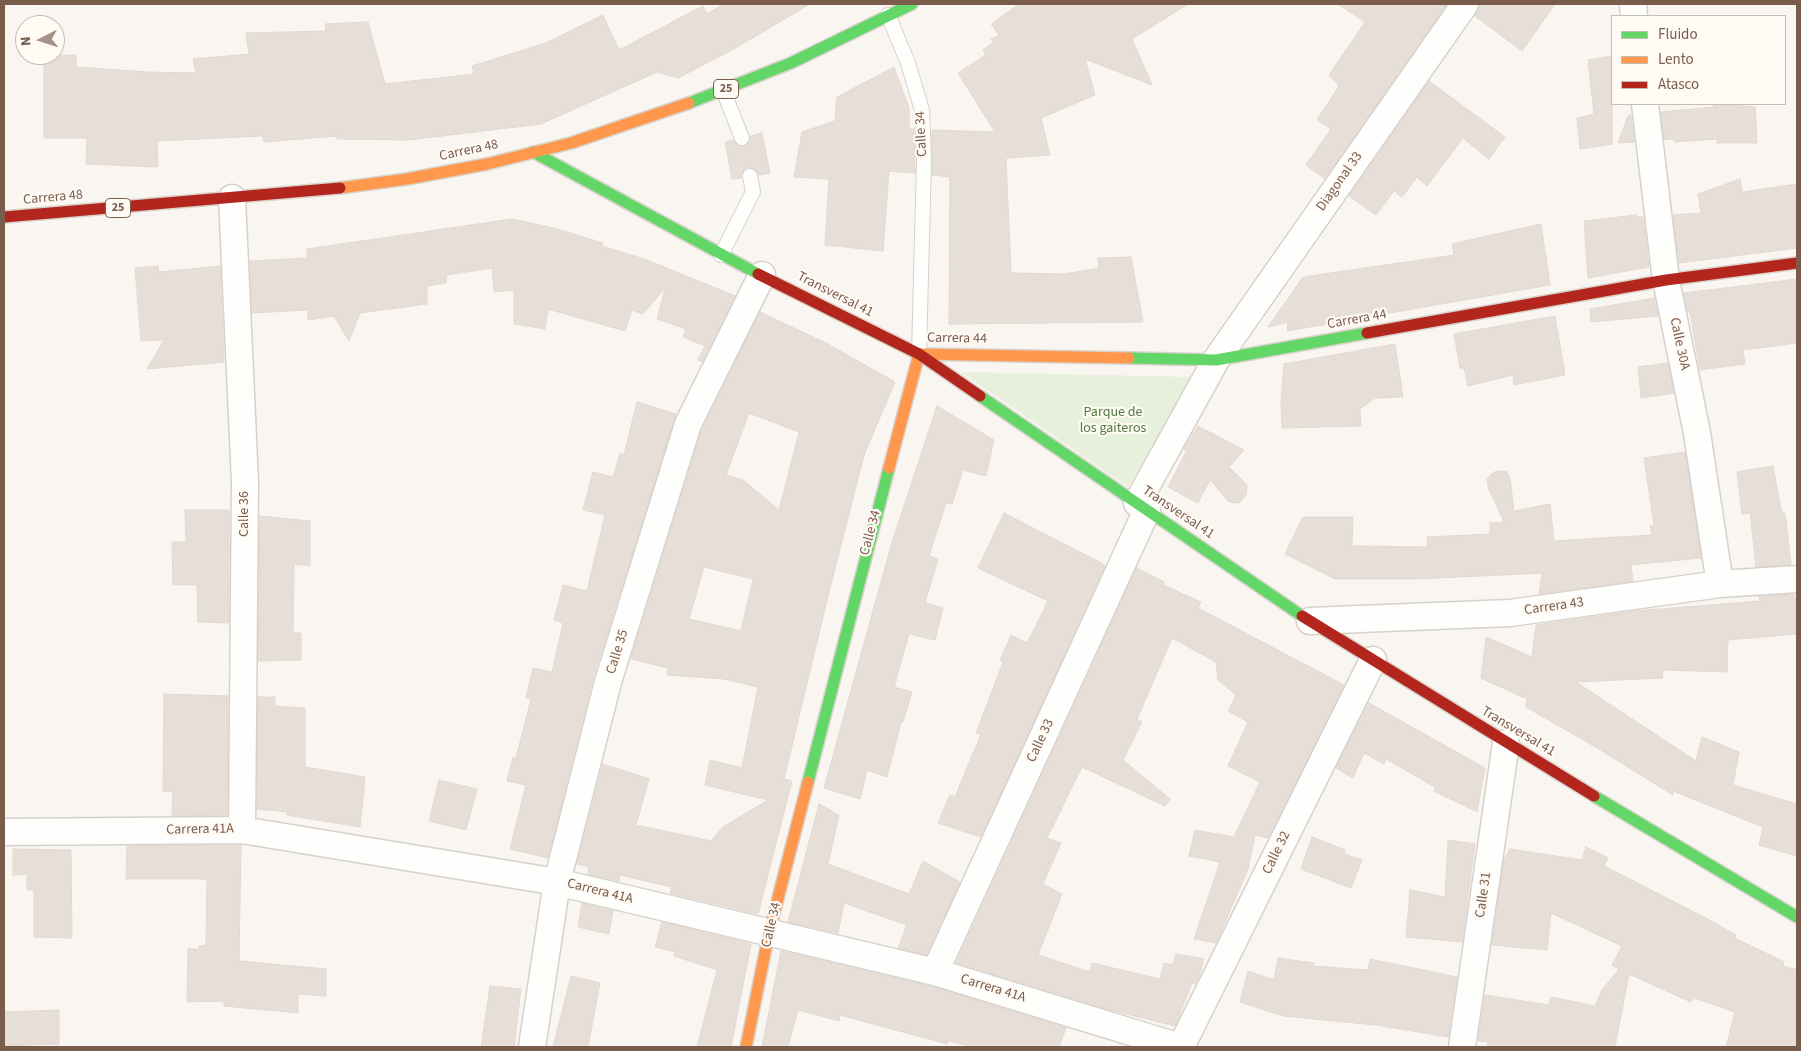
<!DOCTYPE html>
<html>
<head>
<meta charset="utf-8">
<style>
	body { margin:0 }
	#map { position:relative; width:1801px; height:1051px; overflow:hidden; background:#f9f5f0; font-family:"Source Sans 3",sans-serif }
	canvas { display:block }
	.frame { position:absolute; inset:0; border:5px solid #7a5c4d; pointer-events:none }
	.legend { position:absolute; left:1611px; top:15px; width:175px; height:90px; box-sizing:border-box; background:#fffaf3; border:1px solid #cabbb1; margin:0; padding:6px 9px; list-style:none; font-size:15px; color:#7a5c4d }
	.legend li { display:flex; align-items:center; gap:10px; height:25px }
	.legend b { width:25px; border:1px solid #cabbb1 }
	.north { position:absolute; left:15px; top:15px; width:50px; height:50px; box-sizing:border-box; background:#fffaf3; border:1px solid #cabbb1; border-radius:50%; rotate:265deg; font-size:14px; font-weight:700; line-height:20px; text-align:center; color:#7a5c4d }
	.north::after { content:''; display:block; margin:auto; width:18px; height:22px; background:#a69286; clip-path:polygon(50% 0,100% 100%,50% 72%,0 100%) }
</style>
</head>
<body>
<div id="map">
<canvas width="1801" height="1051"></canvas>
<div class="frame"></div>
<ul class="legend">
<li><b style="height:6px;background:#63d668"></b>Fluido</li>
<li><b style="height:6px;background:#ff974d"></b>Lento</li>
<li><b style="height:6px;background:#b3261e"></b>Atasco</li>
</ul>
<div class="north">N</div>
</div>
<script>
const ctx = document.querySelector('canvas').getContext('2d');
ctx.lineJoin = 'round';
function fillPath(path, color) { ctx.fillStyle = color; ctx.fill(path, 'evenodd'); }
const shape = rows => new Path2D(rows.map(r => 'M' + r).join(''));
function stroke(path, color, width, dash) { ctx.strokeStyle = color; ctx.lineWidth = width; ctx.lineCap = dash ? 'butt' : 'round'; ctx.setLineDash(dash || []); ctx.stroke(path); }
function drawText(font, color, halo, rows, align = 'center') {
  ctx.font = font + ' "Source Sans 3",sans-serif'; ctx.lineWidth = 4.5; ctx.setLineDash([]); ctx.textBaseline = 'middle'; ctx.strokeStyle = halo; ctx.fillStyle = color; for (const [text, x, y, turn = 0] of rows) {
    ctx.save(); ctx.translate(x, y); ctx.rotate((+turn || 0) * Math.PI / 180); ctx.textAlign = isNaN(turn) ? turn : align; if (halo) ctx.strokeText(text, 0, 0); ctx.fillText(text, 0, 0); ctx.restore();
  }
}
fillPath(shape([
	[961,372,1194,377,1128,487]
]), '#e7f0db');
const building = shape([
	[724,4,810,4,732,50,678,78,657,72,541,124,409,140,337,139,337,136,264,142,263,136,157,141,158,167,86,164,87,138,44,138,44,55,76,55,76,67,148,72,196,73,193,59,249,54,246,33,326,31,325,24,368,22,385,84,474,74,472,66,546,43,603,15,619,50,703,6,707,14,724,4],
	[1019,4,1188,4,1132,39,1152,85,1085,59,1095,95,1041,118,1050,155,1006,158,1011,273,1064,274,1099,268,1098,258,1131,257,1143,322,949,324,950,177,932,175,932,130,995,132,958,73,986,55,983,50,994,42,991,39,999,35,991,24,1019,4],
	[1338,4,1447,4,1325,179,1306,165,1331,129,1317,120,1339,86,1329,75,1365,22,1338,4],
	[1480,4,1555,4,1522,51,1475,16,1480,4],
	[1612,56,1612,144,1580,149,1577,118,1594,114,1588,60,1612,56],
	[894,67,909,108,909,129,914,129,915,173,889,171,883,251,825,245,829,179,794,177,802,132,835,121,837,97,894,67],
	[1429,81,1505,137,1489,159,1463,138,1427,186,1417,177,1402,197,1394,191,1376,215,1349,196,1429,81],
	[1714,104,1755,107,1757,143,1717,143,1717,139,1674,142,1674,139,1664,140,1661,112,1714,107,1714,104],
	[1631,115,1634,142,1618,143,1628,116,1631,115],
	[762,133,770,173,759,175,756,170,749,167,744,170,741,178,732,179,725,142,733,140,737,145,745,146,749,143,750,136,762,133],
	[1740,179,1742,192,1797,184,1797,248,1679,263,1673,215,1701,213,1698,194,1740,179],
	[1636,215,1637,217,1643,217,1649,267,1588,278,1584,221,1636,215],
	[512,219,554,228,603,243,602,246,647,260,735,296,702,362,698,360,705,346,683,337,686,329,657,319,665,288,643,314,632,310,625,331,548,309,545,329,514,324,514,290,494,292,492,268,447,275,446,283,427,286,427,304,360,313,349,341,334,316,308,320,308,310,252,313,250,261,307,258,307,249,512,219],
	[1541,224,1550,285,1287,331,1288,322,1268,327,1303,277,1454,255,1452,244,1541,224],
	[158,266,159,272,220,266,224,362,147,369,164,340,141,341,135,268,158,266],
	[1797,279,1797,343,1743,350,1745,364,1700,370,1690,312,1688,312,1684,293,1797,279],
	[1654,298,1658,316,1591,322,1590,309,1654,298],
	[760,312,826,343,895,382,864,455,829,592,784,779,792,781,758,914,670,893,672,887,620,875,619,881,588,874,589,867,577,864,603,764,649,779,636,825,711,841,723,827,768,800,705,785,710,760,742,768,758,687,724,679,667,675,668,668,631,659,702,430,760,312],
	[749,413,799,432,779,510,743,480,726,475,749,413],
	[704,567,753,579,741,631,689,619,704,567],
	[1555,316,1565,375,1514,385,1513,375,1468,386,1464,368,1460,368,1454,334,1555,316],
	[1395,344,1403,397,1375,398,1360,409,1361,426,1282,428,1281,402,1284,364,1395,344],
	[1668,363,1674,393,1641,398,1638,367,1668,363],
	[637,402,676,414,593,678,548,858,510,849,526,785,507,781,513,757,516,758,531,699,526,698,533,668,552,672,563,623,554,620,563,585,587,591,605,515,583,510,593,472,613,477,620,453,624,455,637,402],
	[937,406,994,440,986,476,963,470,952,504,946,503,929,556,938,559,925,603,943,608,935,640,909,634,894,687,912,692,903,722,901,722,887,777,867,770,860,799,824,788,892,542,937,406],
	[1198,426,1244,450,1229,467,1247,485,1246,495,1239,503,1229,502,1210,480,1198,503,1168,487,1186,452,1184,449,1198,426],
	[1685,452,1701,558,1631,565,1633,581,1539,594,1542,573,1418,579,1335,579,1285,554,1303,517,1353,517,1352,546,1428,547,1427,537,1490,534,1490,523,1504,522,1488,487,1487,479,1494,472,1500,471,1507,472,1510,478,1514,511,1550,504,1554,541,1652,535,1650,526,1654,525,1644,458,1685,452],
	[1773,466,1782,514,1785,513,1791,564,1756,567,1750,513,1742,514,1737,472,1773,466],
	[185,510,229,510,229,623,198,622,197,585,173,585,172,542,186,542,185,510],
	[1004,513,1105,565,981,837,938,823,950,795,955,797,981,734,976,733,1003,662,1000,660,1011,635,1027,643,1048,601,978,568,1004,513],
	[260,516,310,521,310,566,294,564,293,633,301,633,301,660,258,661,260,516],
	[1137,568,1164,582,1163,585,1201,602,1198,608,1344,685,1268,838,1255,835,1248,869,1216,943,1194,939,1220,862,1189,856,1195,830,1234,837,1260,782,1228,766,1248,722,1228,711,1236,695,1218,680,1216,662,1172,638,1137,719,1142,722,1123,760,1170,799,1165,806,1082,767,1047,838,1061,843,1043,884,1062,894,1038,955,1090,972,1092,963,1160,979,1164,963,1173,965,1176,954,1204,959,1199,976,1195,984,1192,983,1175,1026,1103,1008,956,963,1137,568],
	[1794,594,1795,598,1797,597,1797,634,1728,640,1727,672,1662,670,1663,678,1576,682,1696,761,1702,737,1739,752,1733,785,1797,804,1797,856,1759,845,1763,827,1673,791,1673,795,1599,749,1526,707,1527,699,1481,678,1486,637,1532,657,1536,625,1635,611,1760,601,1759,596,1794,594],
	[164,694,228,696,227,815,172,816,173,791,163,792,164,694],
	[258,697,275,697,275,706,305,708,305,767,365,777,360,827,287,815,287,812,257,809,258,697],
	[1369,703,1485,768,1477,812,1434,791,1435,787,1386,759,1384,764,1364,753,1353,778,1336,768,1369,703],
	[439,780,477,789,466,830,429,821,439,780],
	[819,804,839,815,828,864,909,894,923,861,960,882,926,955,898,948,907,925,844,903,838,933,788,922,819,804],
	[1312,837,1345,850,1344,854,1362,860,1351,888,1301,869,1312,837],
	[1448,840,1475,844,1462,942,1406,937,1410,890,1445,897,1448,840],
	[241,845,239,961,326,969,326,996,298,994,298,1013,224,1006,224,1001,187,1002,188,949,199,949,199,946,206,945,207,879,126,879,127,846,241,845],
	[1586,847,1608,858,1604,866,1702,916,1736,935,1735,938,1784,962,1783,966,1797,970,1797,1047,1726,1047,1735,1012,1694,998,1691,1002,1629,974,1615,1047,1487,1047,1488,1042,1478,1041,1485,995,1549,1005,1551,997,1595,1006,1602,990,1619,969,1612,965,1622,946,1551,913,1547,950,1492,945,1504,860,1510,849,1582,860,1586,847],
	[13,849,71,850,72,938,34,937,34,890,27,890,27,874,13,875,13,849],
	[582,903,613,911,609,934,578,927,582,903],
	[662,922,751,944,731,1047,697,1047,717,970,674,956,675,952,655,947,662,922],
	[781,951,931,986,1066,1028,1059,1047,973,1047,948,1041,947,1044,840,1015,839,1021,798,1010,788,1047,762,1047,781,951],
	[1278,958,1314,963,1313,966,1368,970,1370,959,1457,977,1448,1037,1376,1025,1283,1016,1240,1002,1248,971,1274,980,1278,958],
	[571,976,600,983,588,1047,553,1047,571,976],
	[490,986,521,989,514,1047,481,1047,490,986],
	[59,1010,59,1044,4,1046,4,1012,59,1010]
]);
fillPath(building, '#e6ded7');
stroke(building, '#e2d8d2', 1);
const lane = shape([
	[888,15,908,63,922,110,924,160,919,354],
	[723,90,742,138],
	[721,255,753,192,750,176]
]);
const street = shape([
	[1633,5,1634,16],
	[1645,104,1666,280,1697,433,1720,584],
	[232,198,245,482,242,830],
	[1137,503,1216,360,1465,4],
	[1310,621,1510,613,1720,584,1797,579],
	[4,832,242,830,557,882,935,972,1180,1047],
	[935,972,1147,510],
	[532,1047,557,882,608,682,688,424,762,275],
	[1181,1047,1373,660],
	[1462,1047,1506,743]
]);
const fast = shape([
	[689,103,791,63,912,4],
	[533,152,758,274],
	[1129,358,1216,360,1367,333],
	[980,396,1302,616],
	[808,782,889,468],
	[1594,796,1797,917]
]);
const slow = shape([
	[340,188,407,179,487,164,571,143,689,103],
	[889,468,919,354,1129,358],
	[746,1047,769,933,808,782]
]);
const jam = shape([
	[4,217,340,188],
	[758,274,919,354,980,396],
	[1367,333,1666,280,1797,263],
	[1302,616,1594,796]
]);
stroke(lane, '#d7d1cb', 16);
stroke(street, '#d7d1cb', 29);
stroke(fast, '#d9d2cb', 14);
stroke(slow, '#d9d2cb', 14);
stroke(jam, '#d9d2cb', 14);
stroke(lane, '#fefefd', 14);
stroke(street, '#fefefd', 26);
stroke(fast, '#63d668', 11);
stroke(slow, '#ff974d', 11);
stroke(jam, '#b3261e', 11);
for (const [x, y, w] of [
	[726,89,25],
	[118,208,25]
]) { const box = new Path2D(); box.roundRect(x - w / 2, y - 9.5, w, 19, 4); ctx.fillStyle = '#fffaf3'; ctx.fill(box); stroke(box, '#7a5c4d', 1); }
drawText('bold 12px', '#7a5c4d', null, [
	["25",726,89],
	["25",118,208]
]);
drawText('14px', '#7a5c4d', '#fffaf3', [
	["Calle 34",922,134,-93],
	["Carrera 48",469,151,-12],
	["Diagonal 33",1340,182,-55],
	["Carrera 48",53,198,-5],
	["Transversal 41",835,295,27],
	["Carrera 44",1357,320,-10],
	["Carrera 44",957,339,1],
	["Calle 30A",1679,344,78],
	["Transversal 41",1178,513,34],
	["Calle 36",245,514,-90],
	["Calle 34",871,533,-75],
	["Carrera 43",1554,607,-8],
	["Calle 35",618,652,-73],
	["Transversal 41",1518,732,31],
	["Calle 33",1041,741,-65],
	["Carrera 41A",200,830,-1],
	["Calle 32",1277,853,-64],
	["Carrera 41A",600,892,14],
	["Calle 31",1484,895,-82],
	["Calle 34",772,925,-77],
	["Carrera 41A",993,989,17]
]);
drawText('14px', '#537a41', '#fffaf3', [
	["Parque de",1113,413],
	["los gaiteros",1113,429]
]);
</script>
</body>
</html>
